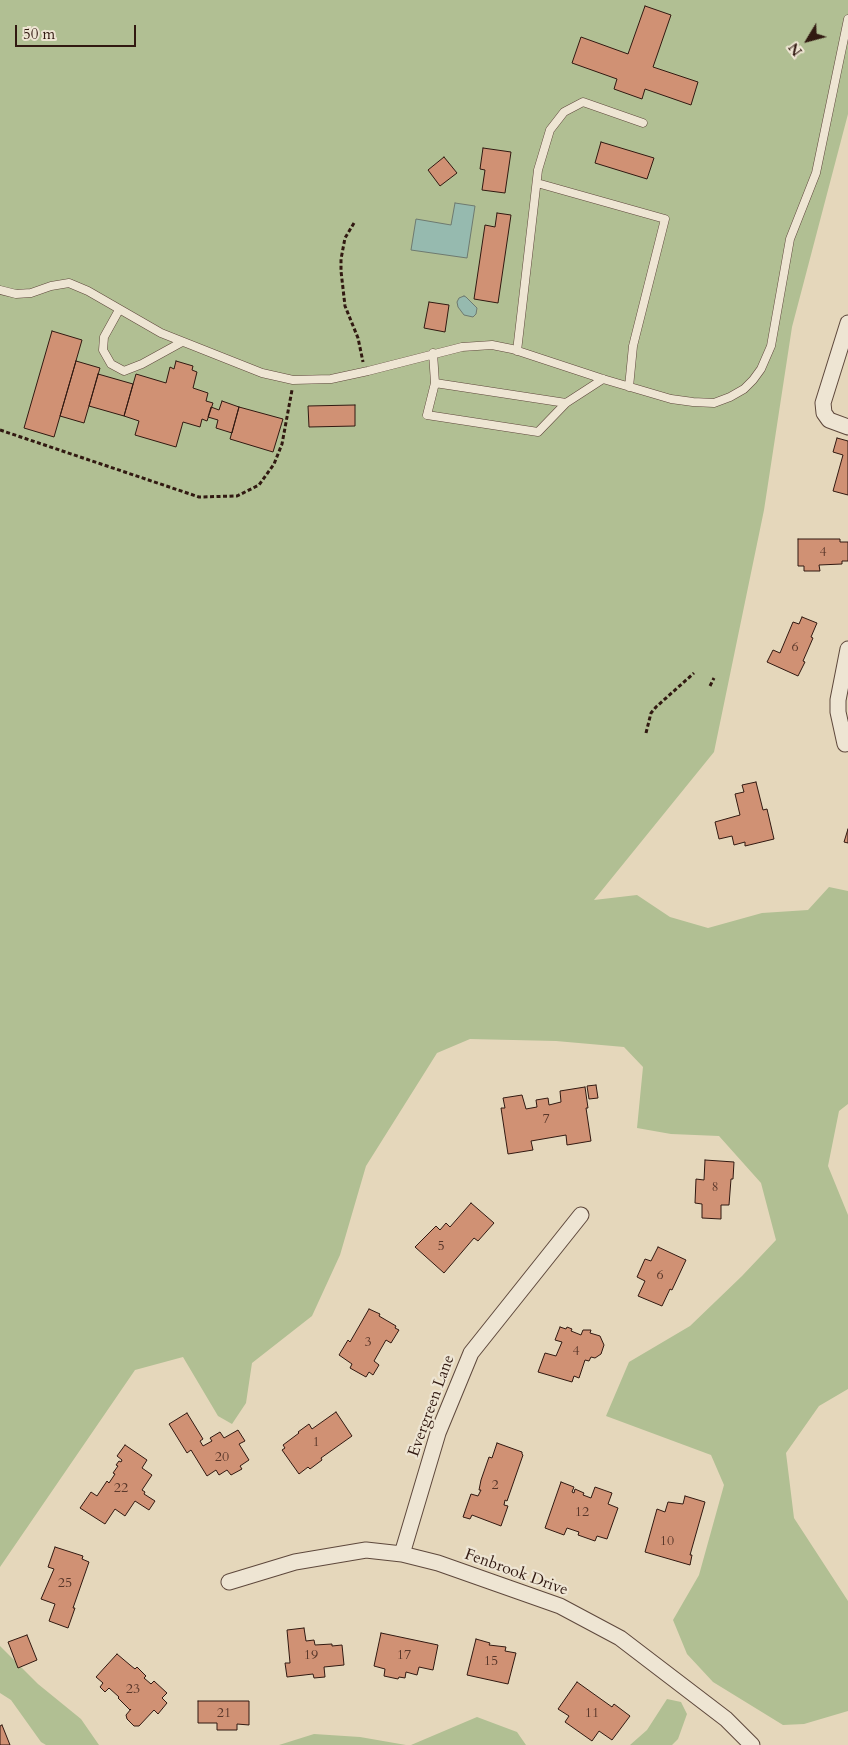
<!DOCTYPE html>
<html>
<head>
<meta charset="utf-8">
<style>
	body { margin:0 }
	#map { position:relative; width:848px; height:1745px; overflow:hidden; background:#e5d7bb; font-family:Cardo,serif }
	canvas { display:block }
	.north { position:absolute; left:783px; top:15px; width:50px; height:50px; -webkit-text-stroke:4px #eee5d3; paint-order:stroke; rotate:233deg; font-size:14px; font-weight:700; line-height:20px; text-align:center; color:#311911 }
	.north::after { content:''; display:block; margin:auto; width:18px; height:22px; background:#311911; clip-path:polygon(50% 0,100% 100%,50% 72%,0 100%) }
	.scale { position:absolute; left:15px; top:25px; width:121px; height:22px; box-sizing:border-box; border:2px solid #311911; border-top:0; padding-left:6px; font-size:15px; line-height:18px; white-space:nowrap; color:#311911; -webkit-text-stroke:4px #eee5d3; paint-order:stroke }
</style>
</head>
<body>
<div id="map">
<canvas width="848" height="1745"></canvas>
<div class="north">N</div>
<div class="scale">50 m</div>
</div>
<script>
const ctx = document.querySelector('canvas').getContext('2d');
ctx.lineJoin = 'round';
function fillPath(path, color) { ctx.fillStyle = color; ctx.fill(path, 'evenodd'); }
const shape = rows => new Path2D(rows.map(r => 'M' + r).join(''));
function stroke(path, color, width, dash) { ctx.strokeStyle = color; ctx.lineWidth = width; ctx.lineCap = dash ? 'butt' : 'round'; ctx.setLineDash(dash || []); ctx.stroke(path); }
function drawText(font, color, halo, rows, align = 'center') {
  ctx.font = font + ' Cardo,serif'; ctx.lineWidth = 4.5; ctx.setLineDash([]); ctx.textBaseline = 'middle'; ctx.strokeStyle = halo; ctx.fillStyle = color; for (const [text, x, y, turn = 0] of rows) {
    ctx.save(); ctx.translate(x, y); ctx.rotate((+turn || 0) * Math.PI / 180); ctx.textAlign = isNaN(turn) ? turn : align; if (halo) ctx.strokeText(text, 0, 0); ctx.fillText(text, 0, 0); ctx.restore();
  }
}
fillPath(shape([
	[0,0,848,0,848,114,792,327,764,510,714,752,594,900,637,895,670,917,708,928,762,913,808,910,829,887,848,891,848,1104,839,1111,828,1166,848,1215,848,1389,819,1406,786,1453,794,1518,848,1601,848,1711,804,1724,783,1725,713,1682,687,1654,673,1620,699,1575,724,1485,711,1455,606,1416,629,1362,690,1326,742,1276,776,1240,761,1183,719,1136,671,1134,637,1128,643,1067,624,1047,556,1041,470,1039,437,1053,366,1166,340,1255,312,1316,252,1363,246,1403,232,1424,218,1416,183,1357,135,1370,0,1567],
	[0,1646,38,1684,81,1719,99,1745,46,1745,41,1742,11,1700,0,1693],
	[667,1699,681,1702,687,1714,678,1739,672,1745,630,1745,647,1730],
	[477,1717,517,1732,526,1745,411,1745],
	[314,1734,360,1737,406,1745,279,1745]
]), '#b1bf93');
const water = shape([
	[455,203,475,206,467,258,411,250,416,219,451,225,455,203],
	[464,296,466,297,477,308,476,314,473,317,464,315,458,307,457,302,459,298,464,296]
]);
fillPath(water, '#96baaf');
stroke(water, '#6e7a70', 1);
const building = shape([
	[645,6,671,15,653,67,698,82,691,105,645,89,642,99,614,89,617,79,572,63,581,37,628,54,645,6],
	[601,142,654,158,647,179,595,163,601,142],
	[483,148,511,152,505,193,482,190,485,170,480,169,483,148],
	[444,157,457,173,440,186,428,170,444,157],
	[497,213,511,215,498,303,474,299,485,225,495,227,497,213],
	[429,302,449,305,445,332,424,328,429,302],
	[52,331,82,340,54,437,24,428,52,331],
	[76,361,100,368,84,423,60,416,76,361],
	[176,361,193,366,192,370,197,372,193,388,208,393,206,401,213,403,207,421,202,419,200,427,183,422,176,447,135,435,139,421,124,416,136,374,166,383,170,367,174,369,176,361],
	[98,374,133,384,124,416,89,406,98,374],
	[222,401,239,407,232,433,216,428,218,420,208,417,211,407,219,410,222,401],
	[355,405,355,426,309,427,308,406,355,405],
	[239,407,283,419,273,452,230,439,239,407],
	[837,438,848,441,848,495,833,491,843,455,833,452,837,438],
	[798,539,840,539,840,542,848,542,848,561,842,561,842,564,819,565,820,571,804,571,804,566,798,566,798,539],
	[802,617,817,623,811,637,813,638,803,661,805,662,798,676,767,662,773,650,780,653,793,622,799,624,802,617],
	[756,782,763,810,767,809,774,839,745,846,745,842,734,845,732,836,719,839,715,822,740,815,735,794,744,792,742,785,756,782],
	[848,829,848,843,844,842,848,829],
	[596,1085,598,1098,589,1099,587,1086,596,1085],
	[585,1087,588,1108,586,1108,591,1141,567,1145,566,1135,531,1141,533,1150,508,1154,501,1108,505,1108,503,1098,522,1095,526,1109,537,1107,536,1100,548,1098,549,1105,561,1102,560,1091,585,1087],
	[705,1160,734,1162,733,1179,731,1179,729,1205,721,1205,721,1219,702,1218,702,1204,695,1203,696,1179,704,1180,705,1160],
	[471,1203,494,1223,478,1241,474,1238,444,1273,415,1247,436,1226,440,1230,446,1223,450,1227,471,1203],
	[658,1247,686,1260,672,1290,670,1289,662,1306,638,1296,645,1281,637,1277,645,1259,651,1261,658,1247],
	[369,1309,380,1314,379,1316,396,1326,395,1328,399,1330,391,1343,386,1340,374,1361,379,1365,373,1375,369,1372,366,1377,350,1368,352,1364,339,1355,348,1340,350,1342,369,1309],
	[560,1327,566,1329,567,1327,572,1329,571,1331,581,1335,583,1330,591,1330,590,1333,600,1336,604,1345,601,1354,595,1358,591,1357,589,1361,585,1360,579,1378,574,1376,572,1382,538,1372,545,1353,556,1356,562,1342,555,1340,560,1327],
	[336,1412,352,1436,321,1458,322,1460,310,1469,308,1467,299,1474,282,1450,285,1448,283,1445,299,1433,298,1432,309,1424,312,1429,336,1412],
	[187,1413,203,1439,200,1441,203,1446,212,1441,210,1438,220,1432,224,1438,238,1430,245,1441,239,1444,249,1460,240,1466,242,1469,231,1475,227,1470,219,1475,216,1470,207,1476,191,1450,187,1453,169,1424,187,1413],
	[497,1443,522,1452,522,1454,523,1455,507,1501,505,1500,504,1505,508,1506,501,1526,472,1515,470,1519,463,1517,471,1494,478,1496,481,1490,479,1490,481,1480,489,1457,492,1458,497,1443],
	[125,1445,147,1460,142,1468,152,1475,142,1490,145,1492,144,1494,155,1501,149,1510,135,1501,125,1516,115,1509,105,1524,80,1508,91,1492,97,1496,107,1481,109,1483,115,1474,113,1473,118,1466,116,1465,119,1461,121,1462,122,1460,117,1456,125,1445],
	[561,1482,574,1487,572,1492,574,1493,575,1489,584,1493,583,1495,591,1498,595,1487,612,1493,608,1504,618,1508,607,1539,597,1536,595,1541,578,1535,579,1532,567,1528,564,1535,545,1528,561,1482],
	[685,1496,705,1502,690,1555,692,1555,690,1565,645,1552,657,1509,665,1512,668,1502,683,1504,685,1496],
	[55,1547,83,1556,82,1559,89,1562,73,1608,75,1608,68,1628,49,1621,55,1604,41,1599,54,1569,48,1567,55,1547],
	[304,1628,306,1641,314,1640,315,1645,332,1644,332,1646,342,1645,344,1665,324,1667,325,1677,314,1678,313,1674,287,1677,285,1663,290,1663,287,1630,304,1628],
	[381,1633,438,1645,433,1670,419,1667,417,1675,406,1672,405,1678,399,1677,398,1679,384,1676,385,1669,374,1666,381,1633],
	[27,1635,37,1660,18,1668,8,1642,27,1635],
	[476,1639,490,1643,489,1645,506,1647,505,1651,516,1653,508,1684,467,1675,476,1639],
	[117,1654,130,1665,135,1669,137,1667,146,1676,144,1678,151,1684,154,1681,167,1693,162,1698,167,1703,158,1714,154,1710,139,1726,134,1726,127,1719,126,1715,131,1709,130,1710,118,1698,119,1697,109,1688,105,1692,100,1687,103,1683,96,1677,117,1654],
	[577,1682,612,1707,614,1704,630,1716,612,1740,599,1731,592,1741,565,1722,569,1716,558,1709,577,1682],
	[198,1701,249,1701,249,1725,237,1724,237,1730,217,1730,217,1723,198,1723,198,1701],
	[2,1725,10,1745,0,1745,0,1726,2,1725]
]);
fillPath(building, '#d09174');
stroke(building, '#311911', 1);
const lane = shape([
	[537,183,665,219,633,346,629,387],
	[0,290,16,294,31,293,51,286,69,283,88,291,161,333,262,373,293,380,331,379,368,371,462,347,492,345,512,349,603,379,671,399,693,402,714,403,730,397,744,389,753,380,761,369,771,346,790,239,816,173,848,19],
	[119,310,104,337,103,350,111,364,124,371,142,364,182,342],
	[517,351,538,170,550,130,564,112,583,102,643,123],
	[433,353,435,383,427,415,538,432,566,403,603,379],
	[435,383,566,403]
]);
const street = shape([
	[848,323,823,403,824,413,829,420,848,427],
	[845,744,838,712,838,700,848,649],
	[402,1554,438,1433,471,1353,581,1215],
	[229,1582,295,1562,366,1550,402,1554,438,1563,560,1606,620,1638,726,1719,752,1745]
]);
stroke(lane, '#5e483c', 9);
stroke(street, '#5e483c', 17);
stroke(shape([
	[354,223,345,238,341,259,341,271,345,306,358,338,363,362],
	[0,430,199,497,237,496,259,485,274,464,282,444,292,390],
	[710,686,714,678],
	[646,733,651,713,656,707,694,673]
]), '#311911', 3, [4, 2.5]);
stroke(lane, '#eee5d3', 8);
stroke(street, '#eee5d3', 15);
drawText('14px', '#59372a', null, [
	["4",823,553],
	["6",795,648],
	["7",546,1120],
	["8",715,1188],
	["5",441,1247],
	["6",660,1276],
	["3",368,1343],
	["4",576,1352],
	["1",316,1443],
	["20",222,1458],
	["2",495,1486],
	["22",121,1489],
	["12",582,1513],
	["10",667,1542],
	["25",65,1584],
	["19",311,1656],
	["17",404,1656],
	["15",491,1662],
	["23",133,1690],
	["21",224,1714],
	["11",592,1714]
]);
drawText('16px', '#311911', '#eee5d3', [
	["Evergreen Lane",432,1406,-70],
	["Fenbrook Drive",516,1573,20]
]);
</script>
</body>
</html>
